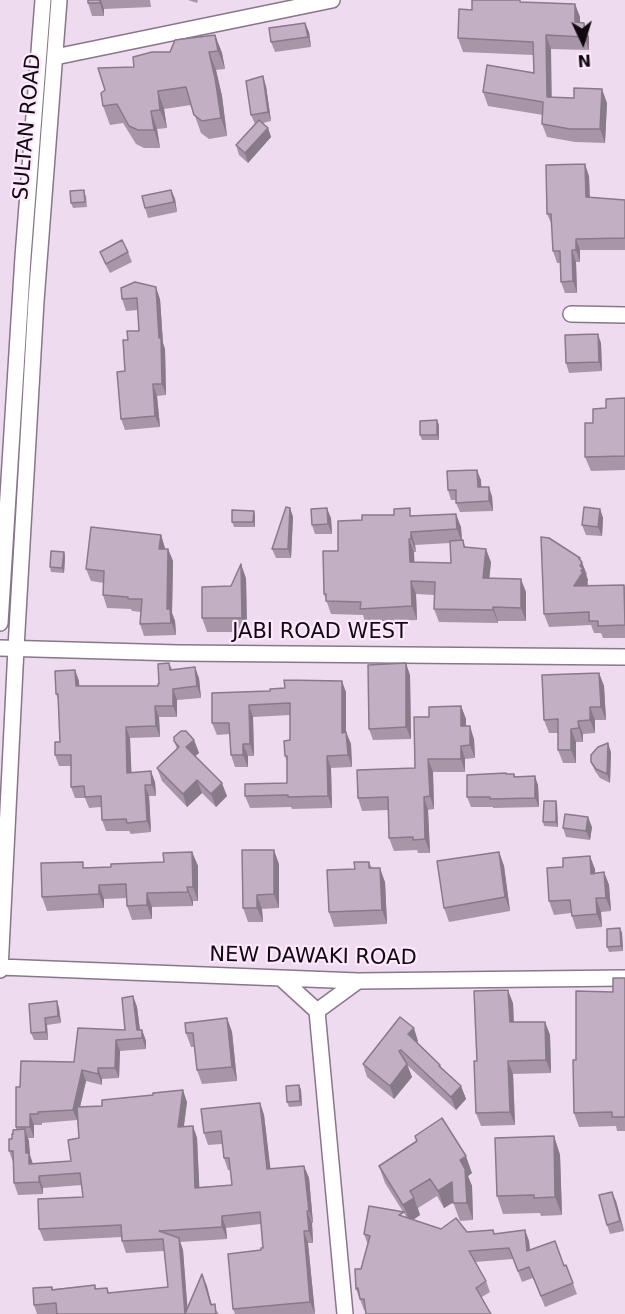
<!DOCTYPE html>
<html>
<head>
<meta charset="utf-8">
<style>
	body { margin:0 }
	#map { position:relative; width:625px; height:1314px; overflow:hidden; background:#efdbef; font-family:"DejaVu Sans",sans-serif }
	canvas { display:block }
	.north { position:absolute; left:553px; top:12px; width:60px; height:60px; -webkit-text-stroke:4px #fde8fd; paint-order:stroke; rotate:176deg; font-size:16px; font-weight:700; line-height:24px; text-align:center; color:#100910 }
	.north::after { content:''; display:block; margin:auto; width:21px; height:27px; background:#100910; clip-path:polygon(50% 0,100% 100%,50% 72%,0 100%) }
</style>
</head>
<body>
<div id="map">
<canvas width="625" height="1314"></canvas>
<div class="north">N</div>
</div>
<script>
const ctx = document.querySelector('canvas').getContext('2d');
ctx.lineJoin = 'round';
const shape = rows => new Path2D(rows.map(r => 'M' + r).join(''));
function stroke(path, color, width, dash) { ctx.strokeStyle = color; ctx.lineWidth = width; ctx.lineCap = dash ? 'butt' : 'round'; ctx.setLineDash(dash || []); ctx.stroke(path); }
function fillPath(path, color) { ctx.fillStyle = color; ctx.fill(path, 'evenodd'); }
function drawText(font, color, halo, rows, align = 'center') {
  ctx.font = font + ' "DejaVu Sans",sans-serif'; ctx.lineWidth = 4.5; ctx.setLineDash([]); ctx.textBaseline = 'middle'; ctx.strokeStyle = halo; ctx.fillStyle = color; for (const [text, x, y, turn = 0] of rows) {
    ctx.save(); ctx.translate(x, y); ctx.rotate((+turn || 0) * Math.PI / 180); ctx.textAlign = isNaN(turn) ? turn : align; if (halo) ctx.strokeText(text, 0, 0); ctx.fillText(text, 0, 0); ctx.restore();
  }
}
const minor = shape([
	[55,57,332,0],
	[571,314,625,315],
	[0,623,23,257,43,0],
	[0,648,178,653,625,657],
	[0,967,358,981,625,978],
	[0,970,16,648,36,301,59,0],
	[282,979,317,1011],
	[345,1314,317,1011,358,981]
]);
stroke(minor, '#887689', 18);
stroke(minor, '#fff', 15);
fillPath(shape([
	[88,0,150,0,151,7,104,9,104,16,92,16,88,3],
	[188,0,198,0,197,3],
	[526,2,575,4,580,17,580,23,589,37,589,50,551,49,551,97,607,103,605,143,575,142,547,137,542,124,543,115,488,106,483,92,534,73,533,55,463,52,458,38,472,10],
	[309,32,311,47,275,52,271,42],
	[215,35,222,53,225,69,216,70,222,96,227,136,209,139,201,133,191,105,164,109,167,128,157,129,160,148,144,148,136,144,123,123,110,125,103,106,134,67,170,52],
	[266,86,271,121,263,123,268,128,271,137,248,163,239,155,236,145,255,124,251,115],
	[589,176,590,197,625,200,625,250,580,250,580,262,576,262,577,293,565,293,561,282,560,263,557,263,553,251,552,225,547,214],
	[171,190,175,199,177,212,148,218,145,208],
	[86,195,87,207,73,208,71,203],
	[100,252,128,252,132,262,110,273,104,262],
	[121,288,160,299,163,343,165,349,166,395,157,396,160,427,125,430,121,419,128,340,139,331,138,310,126,311,122,299],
	[601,343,602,371,569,373,566,363],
	[625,398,625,470,591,471,585,457,593,423,606,408],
	[439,425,439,440,422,440,420,435],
	[481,480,481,487,492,496,493,511,460,512,456,503,456,500,451,500,448,490],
	[290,508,293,517,291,558,276,558,272,549],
	[600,509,603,518,602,536,586,535,582,525],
	[255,515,255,527,234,527,232,522],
	[394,515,413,516,461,527,462,540,466,547,491,562,489,578,526,592,526,621,498,621,498,623,439,622,434,609,434,595,416,594,417,620,365,622,363,615,331,614,324,594,338,551,362,520],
	[450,543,451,563,414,562,414,552,416,552,415,545],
	[331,518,332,534,315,534,312,525],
	[161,535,165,549,168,549,173,561,172,613,175,621,176,635,144,636,140,624,141,612,132,611,131,609,107,608,103,595,104,583,91,581,86,569],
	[64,552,65,557,64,573,51,572,50,567],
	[580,558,587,574,586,575,588,580,587,586,624,585,625,587,625,638,603,638,601,633,594,633,591,625,549,627,544,614],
	[246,578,247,632,207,632,202,618,231,586],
	[169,663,172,669,199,678,201,698,177,700,177,717,159,717,160,737,130,738,131,773,155,782,156,796,149,796,151,832,131,834,129,831,106,831,102,820,101,807,89,808,85,798,75,798,71,787,71,766,59,766,55,755,60,742,58,699,56,694,75,670,79,681,79,686,158,686],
	[599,673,604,686,606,720,595,720,595,733,583,734,583,742,576,742,576,763,563,763,558,750,558,733,549,733,544,720],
	[410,675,411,739,373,740,369,729],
	[346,692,346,732,351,744,352,767,331,768,332,808,292,809,291,807,250,808,245,796,287,783,287,762,285,756,290,740,290,715,253,717,254,756,248,756,248,767,235,767,231,755,230,734,217,735,212,723,212,693],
	[461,706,466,719,466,726,474,739,475,758,465,759,465,772,433,772,434,809,428,810,430,853,418,853,417,850,394,851,389,838,388,810,362,811,358,798,415,768,429,717],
	[194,740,199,753,195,756,227,796,216,807,202,793,187,807,162,781,157,768,177,749,174,741],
	[611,752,610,783,600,778,595,771,591,762],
	[507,774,514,774,515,776,538,785,539,807,493,808,493,807,471,807,467,797],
	[557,805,558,827,544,826,543,822],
	[592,827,590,840,566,837,563,828],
	[192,852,198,866,198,901,193,901,193,906,152,907,152,919,132,920,127,906,127,898,104,899,104,908,47,911,42,897,85,868,111,867,164,862],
	[499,852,504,866,510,911,449,922,444,908],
	[369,862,372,868,385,882,387,924,334,927,329,912,355,869],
	[279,864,279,908,262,909,263,922,248,922,243,908],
	[595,869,595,873,604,872,609,885,611,911,601,912,602,927,576,929,571,913,554,915,549,901],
	[620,928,622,933,623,951,609,952,607,947],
	[625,978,625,1131,617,1131,616,1126,579,1127,574,1113,576,1060,613,992],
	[133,996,137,1007,140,1030,142,1030,146,1041,146,1049,120,1051,119,1078,102,1079,102,1085,86,1081,80,1107,187,1102,184,1126,193,1126,197,1138,199,1187,232,1185,231,1170,228,1170,224,1158,222,1144,208,1145,204,1133,260,1103,264,1115,270,1169,304,1166,309,1178,313,1223,312,1223,313,1243,308,1243,315,1314,235,1314,233,1309,261,1250,263,1248,261,1224,226,1228,227,1239,180,1242,183,1250,187,1307,202,1274,212,1305,219,1314,37,1314,34,1305,52,1287,53,1289,95,1285,96,1289,107,1288,109,1293,168,1287,164,1251,126,1253,122,1241,122,1237,44,1241,39,1229,83,1197,82,1185,43,1188,43,1194,18,1195,14,1183,13,1162,9,1151,12,1139,16,1129,16,1127,20,1087,74,1062,125,1030],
	[77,1118,79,1138,71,1161,33,1164,30,1155,28,1138,34,1138,34,1125,42,1125,42,1123,77,1120],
	[57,1001,59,1008,61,1023,47,1025,48,1040,34,1040,31,1033],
	[513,1003,514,1022,545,1022,550,1035,551,1073,513,1074,515,1125,481,1126,476,1113,477,1061],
	[227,1018,232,1032,237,1081,202,1084,197,1070,194,1047,191,1047,186,1033],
	[418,1041,417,1042,440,1065,441,1067,461,1086,466,1099,456,1110,407,1065,412,1077,394,1099,367,1077,363,1064],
	[299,1085,301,1090,302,1106,289,1107,287,1102],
	[415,1136,472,1173,468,1176,472,1186,473,1220,460,1221,453,1202,444,1208,437,1196,418,1208,420,1215,413,1220,441,1229,467,1232,495,1234,525,1230,529,1241,530,1250,564,1266,566,1265,577,1294,545,1307,533,1278,522,1282,513,1259,475,1262,486,1281,490,1292,482,1297,364,1310,356,1289,361,1269,368,1245,364,1234,405,1217,407,1218,385,1183,379,1166,416,1141],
	[554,1136,560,1155,562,1215,541,1216,540,1213,503,1214,497,1196],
	[616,1201,624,1231,610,1234,607,1225]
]), '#a896a8');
fillPath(shape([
	[100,0,101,0,104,9,104,16,100,3],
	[575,4,580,17,580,36,575,22],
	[305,23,309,32,311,47,308,37],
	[584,23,589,37,589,50,584,37],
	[215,35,222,53,225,69,218,51],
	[546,35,551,49,552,111,547,97],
	[209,52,216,70,222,96,227,136,221,118],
	[263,76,266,86,271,121,268,112],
	[602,89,607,103,605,143,600,129],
	[158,91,164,109,167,128,160,110],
	[151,111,157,129,160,148,154,130],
	[268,128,271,137,248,163,245,153],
	[585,164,589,176,590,209,586,197],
	[171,190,175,199,177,212,174,202],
	[576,239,580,250,580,262,576,250],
	[572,250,576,262,577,293,573,281],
	[156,287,160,299,163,343,165,349,166,395,162,384],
	[598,334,601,343,602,371,599,362],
	[153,384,157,396,160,427,155,416],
	[437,420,439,425,439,440,437,435],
	[477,470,481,480,482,497,478,487],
	[489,487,492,496,493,511,489,501],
	[290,508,293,517,291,558,288,549],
	[327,508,331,518,332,534,328,524],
	[600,509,603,518,602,536,598,527],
	[254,511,255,515,255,527,253,522],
	[456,514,461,527,462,543,457,529],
	[411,532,415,545,416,552,411,539],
	[161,535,165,548,164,561,159,549],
	[409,539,414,552,415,576,410,562],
	[168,549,173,561,172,613,175,621,176,635,167,609],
	[486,549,491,562,488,592,483,578],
	[64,552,65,557,64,573,62,568],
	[580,558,581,563,582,562,588,580,587,582,588,584,578,598,574,586,580,566,579,559],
	[241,564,246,578,247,632,242,618],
	[521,579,526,592,526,621,521,608],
	[411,581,416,594,417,620,412,606],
	[493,607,498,621,498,623,493,610],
	[406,663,410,675,411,739,406,727],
	[195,667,199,678,201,698,197,686],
	[75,670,79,681,80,697,76,686],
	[599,673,604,686,606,720,601,707],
	[342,681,346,692,346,744,342,733],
	[173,689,177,700,177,717,173,706],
	[249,705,253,717,254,756,250,744],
	[155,706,159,717,160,737,156,726],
	[461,706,466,719,466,739,461,726],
	[590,707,595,720,595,733,590,720],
	[578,721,583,734,583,742,579,728],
	[470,726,474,739,475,758,470,745],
	[126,727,130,738,132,784,127,773],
	[571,729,576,742,576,763,571,750],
	[346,732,351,744,352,767,348,755],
	[194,740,199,753,191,760,186,747],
	[608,743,611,752,610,783,607,774],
	[243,744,248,756,248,767,243,755],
	[461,746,465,759,465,772,461,759],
	[327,756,331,768,332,808,328,796],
	[428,759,433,772,434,809,430,796],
	[151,771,155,782,156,796,152,785],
	[535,776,538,785,539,807,535,798],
	[197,780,202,793,187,807,183,794],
	[222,783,227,796,216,807,211,794],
	[145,785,149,796,151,832,147,821],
	[424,797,428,810,430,853,425,839],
	[556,801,557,805,558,827,556,822],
	[588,817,592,827,590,840,586,831],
	[274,850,279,864,279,908,274,894],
	[192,852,198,866,198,901,193,887],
	[499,852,504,866,510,911,505,897],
	[590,856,595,869,596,887,591,874],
	[380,868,385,882,387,924,382,910],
	[604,872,609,885,611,911,606,898],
	[99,885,104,899,104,908,99,894],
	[187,887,193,901,193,906,188,892],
	[147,893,152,907,152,919,147,905],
	[257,895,262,909,263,922,257,908],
	[596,898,601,912,602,927,597,914],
	[620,928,622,933,623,951,621,946],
	[508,990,513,1003,514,1035,510,1022],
	[133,996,137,1007,141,1038,137,1030],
	[57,1001,59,1008,61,1023,58,1016],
	[45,1018,47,1025,48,1040,46,1032],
	[227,1018,232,1032,237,1081,232,1067],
	[545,1022,550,1035,551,1073,546,1060],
	[414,1028,418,1041,413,1047,408,1034],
	[142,1030,146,1041,146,1049,142,1038],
	[116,1040,120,1051,119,1078,115,1068],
	[508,1061,513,1074,515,1125,510,1112],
	[407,1064,412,1077,394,1099,390,1086],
	[98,1068,102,1079,102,1085,98,1074],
	[82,1070,86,1081,77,1120,73,1110],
	[299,1085,301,1090,302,1106,300,1101],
	[461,1086,466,1099,456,1110,451,1097],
	[183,1090,187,1102,182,1139,178,1127],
	[260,1103,264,1115,272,1181,267,1169],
	[30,1114,34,1125,34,1138,30,1127],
	[193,1126,197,1138,200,1200,195,1188],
	[25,1129,29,1141,30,1155,33,1165,34,1176,26,1153],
	[554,1136,560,1155,562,1215,555,1197],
	[466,1156,472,1173,468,1176,472,1186,473,1220,467,1203,460,1160],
	[304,1166,309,1178,313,1223,309,1211],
	[39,1176,43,1188,43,1194,39,1182],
	[452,1182,459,1199,444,1208,438,1191],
	[612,1192,616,1201,624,1231,620,1221],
	[414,1198,420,1215,410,1222,403,1205],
	[307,1211,312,1223,313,1243,309,1231],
	[222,1216,226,1228,227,1239,222,1227],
	[525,1230,529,1241,531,1262,527,1251],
	[304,1231,308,1243,315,1314,310,1302],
	[179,1238,183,1250,188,1314,185,1314],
	[202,1274,207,1286,214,1314,211,1305]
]), '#887a88');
const building = shape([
	[88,0,100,0,100,3,88,3,88,0],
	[472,0,520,0,520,2,575,4,575,22,584,23,584,37,546,35,547,97,574,98,574,88,602,89,600,129,570,129,542,124,543,102,483,92,487,65,534,73,533,42,458,38,459,9,472,10,472,0],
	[305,23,308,37,271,42,269,28,305,23],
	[215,35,218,51,209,52,215,78,221,118,202,121,194,115,186,87,158,91,160,110,151,111,154,130,138,130,129,126,117,104,103,106,101,93,105,90,98,68,134,67,133,57,152,52,170,52,175,40,215,35],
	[263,76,268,112,251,115,246,81,263,76],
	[259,120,268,128,245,153,236,145,259,120],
	[585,164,586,197,625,200,625,238,576,239,576,250,572,250,573,281,561,282,560,251,553,251,551,214,547,214,546,165,585,164],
	[84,190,85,202,71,203,70,191,84,190],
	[171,190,174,202,145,208,142,196,171,190],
	[122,240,128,252,106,264,100,252,122,240],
	[135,282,156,287,159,338,161,338,162,384,153,384,155,416,121,419,117,372,125,371,123,340,128,340,127,331,139,331,137,298,122,299,121,288,135,282],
	[598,334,599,362,566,363,565,335,598,334],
	[625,398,625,456,585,457,585,423,593,423,593,409,606,408,606,399,625,398],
	[437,420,437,435,420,435,420,421,437,420],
	[477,470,478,487,489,487,489,501,456,503,456,490,448,490,447,471,477,470],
	[286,507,290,508,288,549,272,549,286,507],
	[584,507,600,509,598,527,582,525,584,507],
	[327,508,328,524,312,525,311,509,327,508],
	[410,508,410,516,456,514,457,529,411,532,411,539,409,539,410,562,451,563,450,541,463,540,464,547,486,549,483,578,521,579,521,608,493,607,493,610,434,609,435,582,411,581,412,606,360,609,361,602,326,601,326,594,324,594,323,551,338,551,338,521,362,520,362,515,394,515,394,509,410,508],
	[232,510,254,511,253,522,232,522,232,510],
	[91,527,161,535,159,549,168,549,167,609,170,609,171,623,140,624,142,599,128,599,128,597,103,595,104,571,86,569,91,527],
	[541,537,549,538,580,558,579,559,582,562,580,566,583,568,581,571,583,572,574,586,624,585,625,625,598,626,598,621,589,621,589,612,544,614,541,537],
	[51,551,64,552,62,568,50,567,51,551],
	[241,564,242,618,202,618,202,587,231,586,241,564],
	[169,663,170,670,195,667,197,686,173,689,173,706,155,706,156,726,126,727,127,773,151,771,152,785,145,785,147,821,127,823,126,819,102,820,101,796,85,797,84,786,71,787,71,755,55,755,55,742,60,742,58,694,56,694,55,671,75,670,76,686,158,686,158,684,159,684,158,664,169,663],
	[406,663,406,727,369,729,368,665,406,663],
	[599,673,601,707,590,707,590,720,578,721,579,728,571,729,571,750,558,750,558,719,544,720,542,675,599,673],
	[284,680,342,681,342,733,346,732,348,755,327,756,328,796,288,797,288,795,245,796,245,784,287,783,287,756,285,756,284,741,290,740,290,703,249,705,250,744,243,744,243,755,231,755,229,723,212,723,212,693,270,691,270,689,285,688,284,680],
	[461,706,461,726,470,726,470,745,461,746,461,759,428,759,430,796,424,797,425,839,413,840,413,837,389,838,388,797,358,798,357,770,415,768,414,717,429,717,429,707,461,706],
	[181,731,186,731,194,740,186,747,222,783,211,794,197,780,183,794,157,768,179,747,174,741,174,737,181,731],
	[608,743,607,774,596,769,591,762,591,755,598,747,608,743],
	[506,773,506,774,514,774,514,777,535,776,535,798,490,799,490,797,467,797,467,775,506,773],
	[544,801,556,801,556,822,543,822,544,801],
	[565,814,588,817,586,831,563,828,565,814],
	[242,850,274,850,274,894,257,895,257,908,243,908,242,850],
	[192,852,193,887,187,887,188,892,147,893,147,905,127,906,126,884,99,885,99,894,42,897,41,863,83,862,83,868,111,867,111,864,164,862,163,853,192,852],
	[499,852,505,897,444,908,437,861,499,852],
	[590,856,591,874,604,872,606,898,596,898,597,914,572,916,570,900,549,901,547,868,563,867,563,858,590,856],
	[354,862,369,862,369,868,380,868,382,910,329,912,327,870,355,869,354,862],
	[620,928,621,946,607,947,607,929,620,928],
	[613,978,625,978,625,1117,612,1117,612,1112,574,1113,573,1060,576,1060,576,991,613,992,613,978],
	[508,990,510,1022,545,1022,546,1060,508,1061,510,1112,476,1113,474,1061,477,1061,474,991,508,990],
	[133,996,137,1030,142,1030,142,1038,116,1040,115,1068,98,1068,98,1074,82,1070,73,1110,38,1112,38,1114,30,1114,30,1127,16,1127,16,1087,20,1087,21,1061,74,1062,78,1028,125,1030,122,998,133,996],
	[57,1001,58,1016,45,1018,46,1032,31,1033,29,1004,57,1001],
	[400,1017,414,1028,408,1034,440,1065,439,1066,461,1086,451,1097,401,1050,399,1051,407,1064,390,1086,363,1064,400,1017],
	[227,1018,232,1067,197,1070,193,1033,186,1033,185,1023,227,1018],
	[299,1085,300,1101,287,1102,286,1086,299,1085],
	[183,1090,178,1127,193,1126,195,1188,232,1185,229,1158,224,1158,221,1131,204,1133,201,1109,260,1103,267,1169,304,1166,309,1211,307,1211,309,1231,304,1231,310,1302,233,1309,228,1254,261,1250,261,1248,263,1248,260,1212,222,1216,222,1227,159,1231,179,1238,185,1314,202,1274,211,1305,215,1304,216,1314,57,1314,56,1303,34,1305,33,1288,52,1287,52,1290,95,1285,95,1289,107,1288,108,1293,168,1287,163,1239,122,1241,121,1225,39,1229,38,1199,83,1197,80,1173,39,1176,39,1182,14,1183,13,1151,9,1151,9,1139,12,1139,12,1134,13,1134,13,1130,25,1129,26,1153,29,1153,29,1164,71,1161,68,1140,79,1138,77,1107,102,1106,102,1100,153,1095,153,1093,183,1090],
	[442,1118,466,1156,460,1160,465,1169,467,1203,453,1203,452,1182,438,1191,430,1179,410,1191,414,1198,403,1205,379,1166,417,1141,415,1136,442,1118],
	[554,1136,555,1197,534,1198,534,1195,497,1196,495,1138,554,1136],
	[612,1192,620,1221,607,1225,599,1195,612,1192],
	[369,1206,404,1212,399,1215,441,1229,456,1218,467,1232,493,1230,494,1234,525,1230,527,1251,555,1241,564,1266,566,1265,573,1283,541,1296,529,1267,518,1271,509,1248,469,1251,486,1281,476,1288,491,1314,366,1314,364,1299,360,1299,358,1288,356,1289,355,1269,361,1269,370,1236,364,1234,369,1206]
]);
fillPath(building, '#c3afc3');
stroke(building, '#887a88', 1.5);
drawText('21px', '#100910', '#fde8fd', [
	["SULTAN ROAD",28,127,-85],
	["JABI ROAD WEST",320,633],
	["NEW DAWAKI ROAD",313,957,1]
]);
</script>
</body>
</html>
